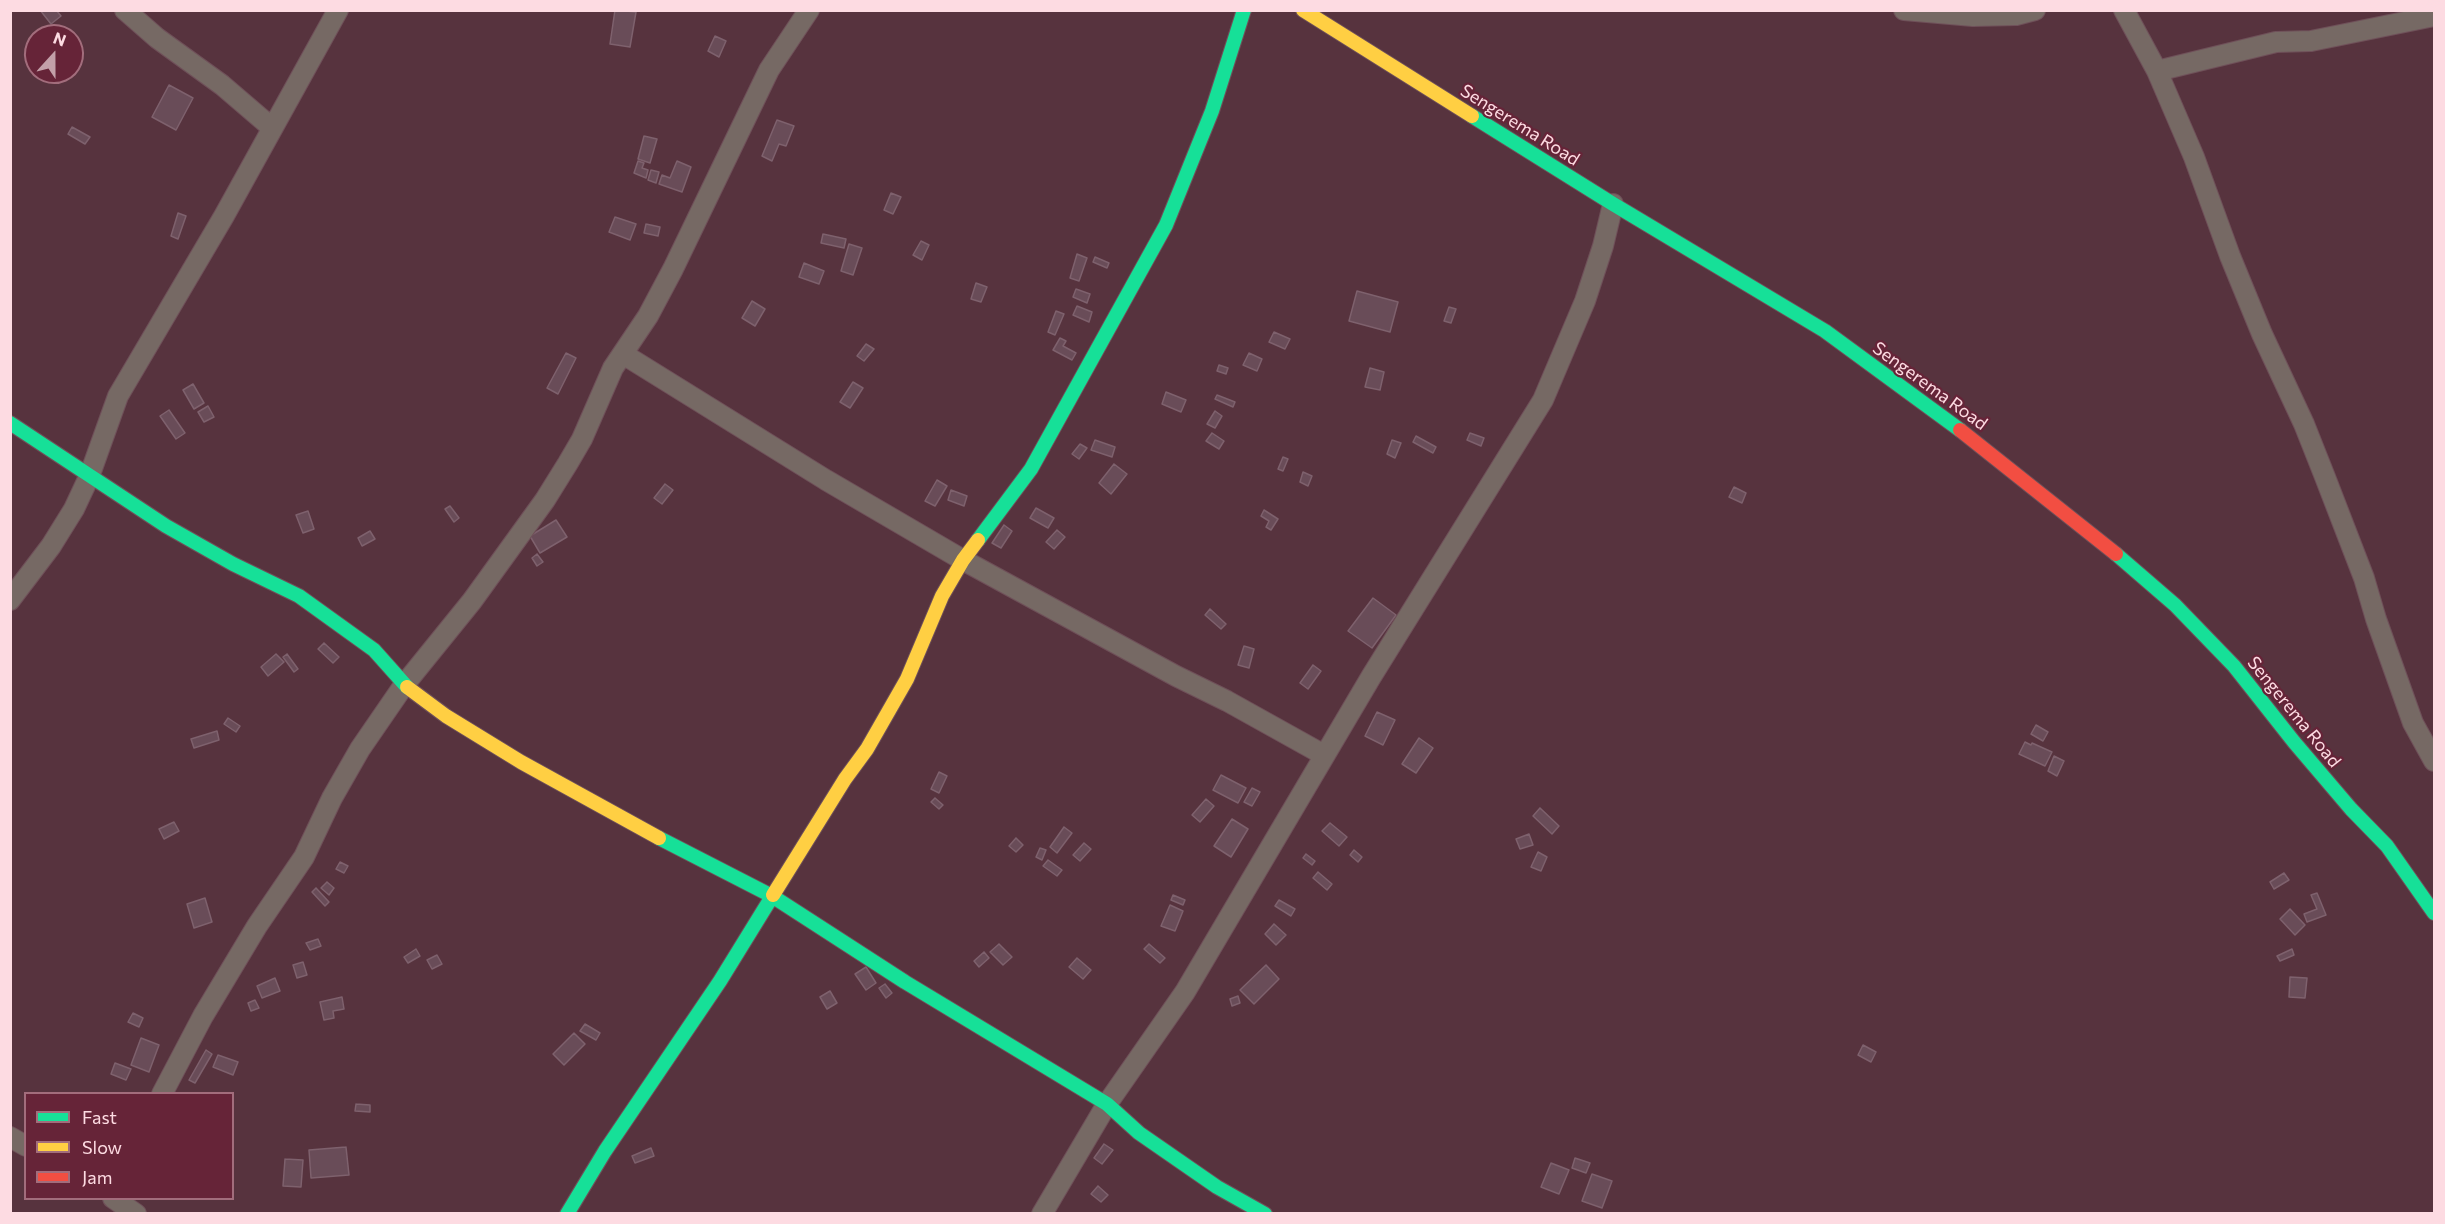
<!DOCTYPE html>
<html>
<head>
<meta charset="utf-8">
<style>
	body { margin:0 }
	#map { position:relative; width:2445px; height:1224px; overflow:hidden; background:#57333e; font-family:Commissioner,sans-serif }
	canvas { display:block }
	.frame { position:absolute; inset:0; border:12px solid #fddbe2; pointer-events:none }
	.legend { position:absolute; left:24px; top:1092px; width:210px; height:108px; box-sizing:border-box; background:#662438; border:2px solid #a26d7c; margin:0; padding:8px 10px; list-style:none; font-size:18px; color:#fddbe2 }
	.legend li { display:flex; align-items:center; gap:12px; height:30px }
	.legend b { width:30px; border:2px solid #a26d7c }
	.north { position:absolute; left:24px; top:24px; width:60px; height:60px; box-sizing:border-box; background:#662438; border:2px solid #a26d7c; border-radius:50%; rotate:21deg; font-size:16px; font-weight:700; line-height:24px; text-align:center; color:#fddbe2 }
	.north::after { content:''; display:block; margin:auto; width:21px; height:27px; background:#c3a0a9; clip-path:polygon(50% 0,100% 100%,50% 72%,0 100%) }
</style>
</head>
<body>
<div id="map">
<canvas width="2445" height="1224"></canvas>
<div class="frame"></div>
<ul class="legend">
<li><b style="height:8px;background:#16e098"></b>Fast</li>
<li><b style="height:8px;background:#ffcf43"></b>Slow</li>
<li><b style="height:8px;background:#f24e42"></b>Jam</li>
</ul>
<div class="north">N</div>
</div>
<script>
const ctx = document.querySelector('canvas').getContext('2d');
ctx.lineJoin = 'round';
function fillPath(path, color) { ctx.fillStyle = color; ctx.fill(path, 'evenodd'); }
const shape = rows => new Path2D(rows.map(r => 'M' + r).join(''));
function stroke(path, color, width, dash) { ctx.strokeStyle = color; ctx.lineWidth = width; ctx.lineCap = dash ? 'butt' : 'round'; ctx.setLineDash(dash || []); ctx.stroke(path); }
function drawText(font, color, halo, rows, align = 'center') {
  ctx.font = font + ' Commissioner,sans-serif'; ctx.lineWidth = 4.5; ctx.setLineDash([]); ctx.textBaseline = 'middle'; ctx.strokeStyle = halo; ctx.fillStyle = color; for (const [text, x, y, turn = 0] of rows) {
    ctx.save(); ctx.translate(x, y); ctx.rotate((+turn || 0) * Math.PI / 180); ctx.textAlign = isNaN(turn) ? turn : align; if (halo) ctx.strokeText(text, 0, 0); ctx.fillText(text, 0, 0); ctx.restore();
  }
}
const building = shape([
	[40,10,56,10,61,16,51,24,40,10],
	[615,10,636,12,630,47,610,44,615,10],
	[715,36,726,41,719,57,708,51,715,36],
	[169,85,193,98,176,130,152,117,169,85],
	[777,120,794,126,786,146,779,144,772,161,762,156,777,120],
	[72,127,90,137,85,144,68,134,72,127],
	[644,136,657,139,650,163,638,159,644,136],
	[638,161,644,163,642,168,648,170,646,178,634,173,638,161],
	[677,161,691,167,682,192,659,184,662,175,670,178,677,161],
	[651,170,659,172,656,183,648,180,651,170],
	[891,193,901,197,893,214,884,210,891,193],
	[178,213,186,216,178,239,171,236,178,213],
	[615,217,636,224,630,240,609,232,615,217],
	[646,224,660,227,658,236,644,233,646,224],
	[823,234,846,239,844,248,821,243,823,234],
	[921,241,929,245,922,260,913,255,921,241],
	[849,244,862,248,853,275,841,271,849,244],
	[1077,254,1087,258,1079,281,1070,278,1077,254],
	[1095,257,1109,263,1107,268,1093,262,1095,257],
	[804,263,824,271,819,284,799,277,804,263],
	[976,283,987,287,981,302,971,299,976,283],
	[1076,289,1090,294,1087,303,1073,297,1076,289],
	[1357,291,1398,302,1390,332,1349,321,1357,291],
	[752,301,765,309,755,326,742,318,752,301],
	[1077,306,1092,312,1089,322,1073,315,1077,306],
	[1449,307,1456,309,1451,323,1444,321,1449,307],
	[1056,311,1064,314,1055,335,1048,332,1056,311],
	[1274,332,1290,339,1285,349,1269,342,1274,332],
	[1060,338,1066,341,1063,346,1076,353,1072,360,1053,350,1060,338],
	[866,344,874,349,864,361,857,356,866,344],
	[566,353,576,358,558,394,547,388,566,353],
	[1249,353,1262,359,1257,371,1243,365,1249,353],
	[1219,365,1228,368,1226,374,1217,371,1219,365],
	[1370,368,1384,372,1380,390,1365,387,1370,368],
	[853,382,863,388,850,408,840,402,853,382],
	[193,384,204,403,194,409,183,390,193,384],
	[1166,392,1186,400,1181,412,1162,404,1166,392],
	[1217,395,1235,402,1233,407,1215,399,1217,395],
	[208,406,214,417,204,422,198,412,208,406],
	[169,410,185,433,176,439,160,416,169,410],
	[1215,411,1222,416,1215,428,1207,424,1215,411],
	[1212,433,1224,441,1219,449,1206,441,1212,433],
	[1470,433,1484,438,1481,446,1467,440,1470,433],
	[1416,436,1436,447,1433,453,1413,442,1416,436],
	[1095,440,1115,447,1112,457,1091,450,1095,440],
	[1392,440,1401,443,1395,458,1387,454,1392,440],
	[1080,444,1087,448,1079,459,1072,454,1080,444],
	[1283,457,1288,459,1283,471,1278,469,1283,457],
	[1114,464,1127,474,1111,494,1099,483,1114,464],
	[1303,472,1312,476,1308,486,1300,482,1303,472],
	[937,480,947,486,935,506,925,501,937,480],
	[665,484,673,490,662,504,654,498,665,484],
	[1734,487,1746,493,1742,503,1729,497,1734,487],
	[951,490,967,496,964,506,948,500,951,490],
	[450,506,459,518,454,522,445,509,450,506],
	[1036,508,1054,518,1048,528,1030,518,1036,508],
	[1264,510,1278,519,1271,530,1266,527,1269,521,1261,516,1264,510],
	[308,511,314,529,303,533,296,515,308,511],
	[556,520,567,537,540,553,530,536,556,520],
	[1004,525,1012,531,1001,548,992,543,1004,525],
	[1057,530,1065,537,1054,549,1046,542,1057,530],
	[370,531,375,539,362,546,358,538,370,531],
	[537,554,543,562,537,566,532,558,537,554],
	[1373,598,1396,615,1372,648,1348,631,1373,598],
	[1210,609,1226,624,1221,629,1205,615,1210,609],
	[324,643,339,657,333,663,318,649,324,643],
	[1244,646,1254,649,1249,668,1238,665,1244,646],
	[276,654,284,662,268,676,261,667,276,654],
	[287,654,298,669,294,672,283,657,287,654],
	[1313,665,1321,671,1308,689,1300,683,1313,665],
	[1377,712,1395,720,1383,745,1365,736,1377,712],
	[228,718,240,726,236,732,224,724,228,718],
	[2036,725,2048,732,2043,741,2031,734,2036,725],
	[217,731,219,740,194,748,191,739,217,731],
	[1419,738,1433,748,1416,773,1402,764,1419,738],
	[2025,742,2031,745,2032,743,2052,752,2045,766,2019,754,2025,742],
	[2054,756,2064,761,2057,776,2048,771,2054,756],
	[939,772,947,776,939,793,931,789,939,772],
	[1221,775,1246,788,1238,803,1213,790,1221,775],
	[1252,788,1260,792,1252,806,1244,802,1252,788],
	[935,798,943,805,939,809,931,802,935,798],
	[1206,799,1214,806,1200,822,1192,815,1206,799],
	[1540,808,1559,826,1552,834,1533,816,1540,808],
	[1232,819,1248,829,1231,857,1214,846,1232,819],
	[174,822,179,831,164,839,159,829,174,822],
	[1330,823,1347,837,1339,846,1322,831,1330,823],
	[1064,827,1072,833,1057,853,1050,847,1064,827],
	[1529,834,1533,845,1520,849,1516,839,1529,834],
	[1016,838,1023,845,1016,852,1009,846,1016,838],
	[1084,843,1091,849,1080,861,1073,855,1084,843],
	[1040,848,1046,850,1042,860,1036,857,1040,848],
	[1354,850,1362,857,1358,862,1350,855,1354,850],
	[1538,852,1547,857,1541,871,1531,867,1538,852],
	[1306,854,1315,861,1312,865,1303,858,1306,854],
	[1048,860,1062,870,1057,876,1043,866,1048,860],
	[340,862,348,866,344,873,336,869,340,862],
	[1318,872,1332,884,1327,890,1313,878,1318,872],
	[2284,873,2289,880,2274,889,2270,882,2284,873],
	[327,882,334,888,329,895,321,888,327,882],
	[316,888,329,902,325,906,312,892,316,888],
	[2317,893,2326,915,2307,922,2304,914,2317,909,2311,895,2317,893],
	[1173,895,1185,900,1183,905,1171,900,1173,895],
	[205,898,212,922,194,928,187,904,205,898],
	[1279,900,1295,909,1291,916,1275,906,1279,900],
	[1170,905,1183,911,1175,931,1161,926,1170,905],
	[2290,909,2305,925,2295,935,2280,919,2290,909],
	[1274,924,1286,935,1276,945,1265,934,1274,924],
	[318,939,321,946,310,950,306,943,318,939],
	[999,944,1012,957,1003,965,990,952,999,944],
	[1149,944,1165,958,1160,963,1144,949,1149,944],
	[416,949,420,956,408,963,404,957,416,949],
	[2292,949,2294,955,2280,961,2277,956,2292,949],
	[984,952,989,958,979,967,974,961,984,952],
	[437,955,442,964,432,969,427,960,437,955],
	[1077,958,1091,970,1083,979,1069,967,1077,958],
	[303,962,307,975,297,978,293,965,303,962],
	[1266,965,1279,979,1254,1004,1240,990,1266,965],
	[866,967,876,983,866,990,855,974,866,967],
	[2290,977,2307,978,2305,998,2289,997,2290,977],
	[275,978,280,991,262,998,257,986,275,978],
	[885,984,892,993,886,998,879,988,885,984],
	[830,991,837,1003,827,1009,820,997,830,991],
	[1238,996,1240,1003,1232,1006,1230,999,1238,996],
	[342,997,344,1009,333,1011,334,1018,324,1020,320,1002,342,997],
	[255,1000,259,1008,251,1011,248,1003,255,1000],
	[133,1013,143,1018,139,1027,128,1022,133,1013],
	[585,1024,600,1033,596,1040,580,1031,585,1024],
	[574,1033,585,1044,564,1065,553,1054,574,1033],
	[141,1038,159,1045,149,1072,131,1065,141,1038],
	[1863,1045,1876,1052,1871,1062,1858,1055,1863,1045],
	[206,1050,212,1054,195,1083,189,1080,206,1050],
	[218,1055,238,1062,233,1075,213,1067,218,1055],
	[115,1063,131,1069,126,1080,111,1074,115,1063],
	[356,1104,370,1105,370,1112,355,1111,356,1104],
	[1104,1144,1113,1150,1102,1164,1094,1158,1104,1144],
	[346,1147,349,1175,311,1178,309,1150,346,1147],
	[651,1148,654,1156,635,1163,632,1156,651,1148],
	[1575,1158,1590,1163,1586,1173,1572,1168,1575,1158],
	[285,1159,303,1160,301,1187,283,1186,285,1159],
	[1551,1163,1569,1170,1559,1194,1541,1187,1551,1163],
	[1592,1174,1612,1181,1602,1208,1582,1201,1592,1174],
	[1098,1186,1108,1195,1101,1202,1091,1194,1098,1186]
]);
fillPath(building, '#694c58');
stroke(building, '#7e616d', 1.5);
const street = shape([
	[125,10,157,38,222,85,271,127],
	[1904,10,1973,16,2016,15,2035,10],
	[2124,10,2157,71,2194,157,2230,256,2262,334,2304,424,2325,477,2364,578,2376,619,2413,723,2434,761],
	[2157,71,2276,42,2311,41,2434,16],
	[623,354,826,480,963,560,1176,676,1227,701,1324,755],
	[10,600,51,546,74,509,89,477,118,396,224,216,338,10],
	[162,1094,203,1016,257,926,304,857,332,798,360,749,404,685,472,601,545,500,568,463,582,439,613,368,648,316,673,269,769,70,809,10],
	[10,1137,26,1146],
	[113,1198,136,1214],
	[1042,1214,1107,1104,1185,992,1371,677,1543,400,1585,301,1603,246,1613,204]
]);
const fast = shape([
	[1472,116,1613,204,1825,331,1960,430],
	[10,423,166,526,233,564,299,596,374,650,407,687],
	[978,540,1031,469,1166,225,1212,111,1244,10],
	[2116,554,2175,605,2234,666,2294,742,2351,809,2387,846,2434,913],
	[659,838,772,896,905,982,1107,1104,1139,1133,1217,1187,1265,1214],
	[567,1214,605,1151,720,981,773,895]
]);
const slow = shape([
	[1303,10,1472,116],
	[407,687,446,716,521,762,659,838],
	[773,895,845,779,867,749,907,679,942,596,963,560,978,540]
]);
const jam = shape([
	[1960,430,2116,554]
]);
stroke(street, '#6f5059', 22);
stroke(fast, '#6f5059', 16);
stroke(slow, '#6f5059', 16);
stroke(jam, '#6f5059', 16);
stroke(street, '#766964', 20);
stroke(fast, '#16e098', 14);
stroke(slow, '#ffcf43', 14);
stroke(jam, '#f24e42', 14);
drawText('18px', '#fddbe2', '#662438', [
	["Sengerema Road",1520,125,32],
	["Sengerema Road",1930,386,36],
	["Sengerema Road",2294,712,51]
]);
</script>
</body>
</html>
